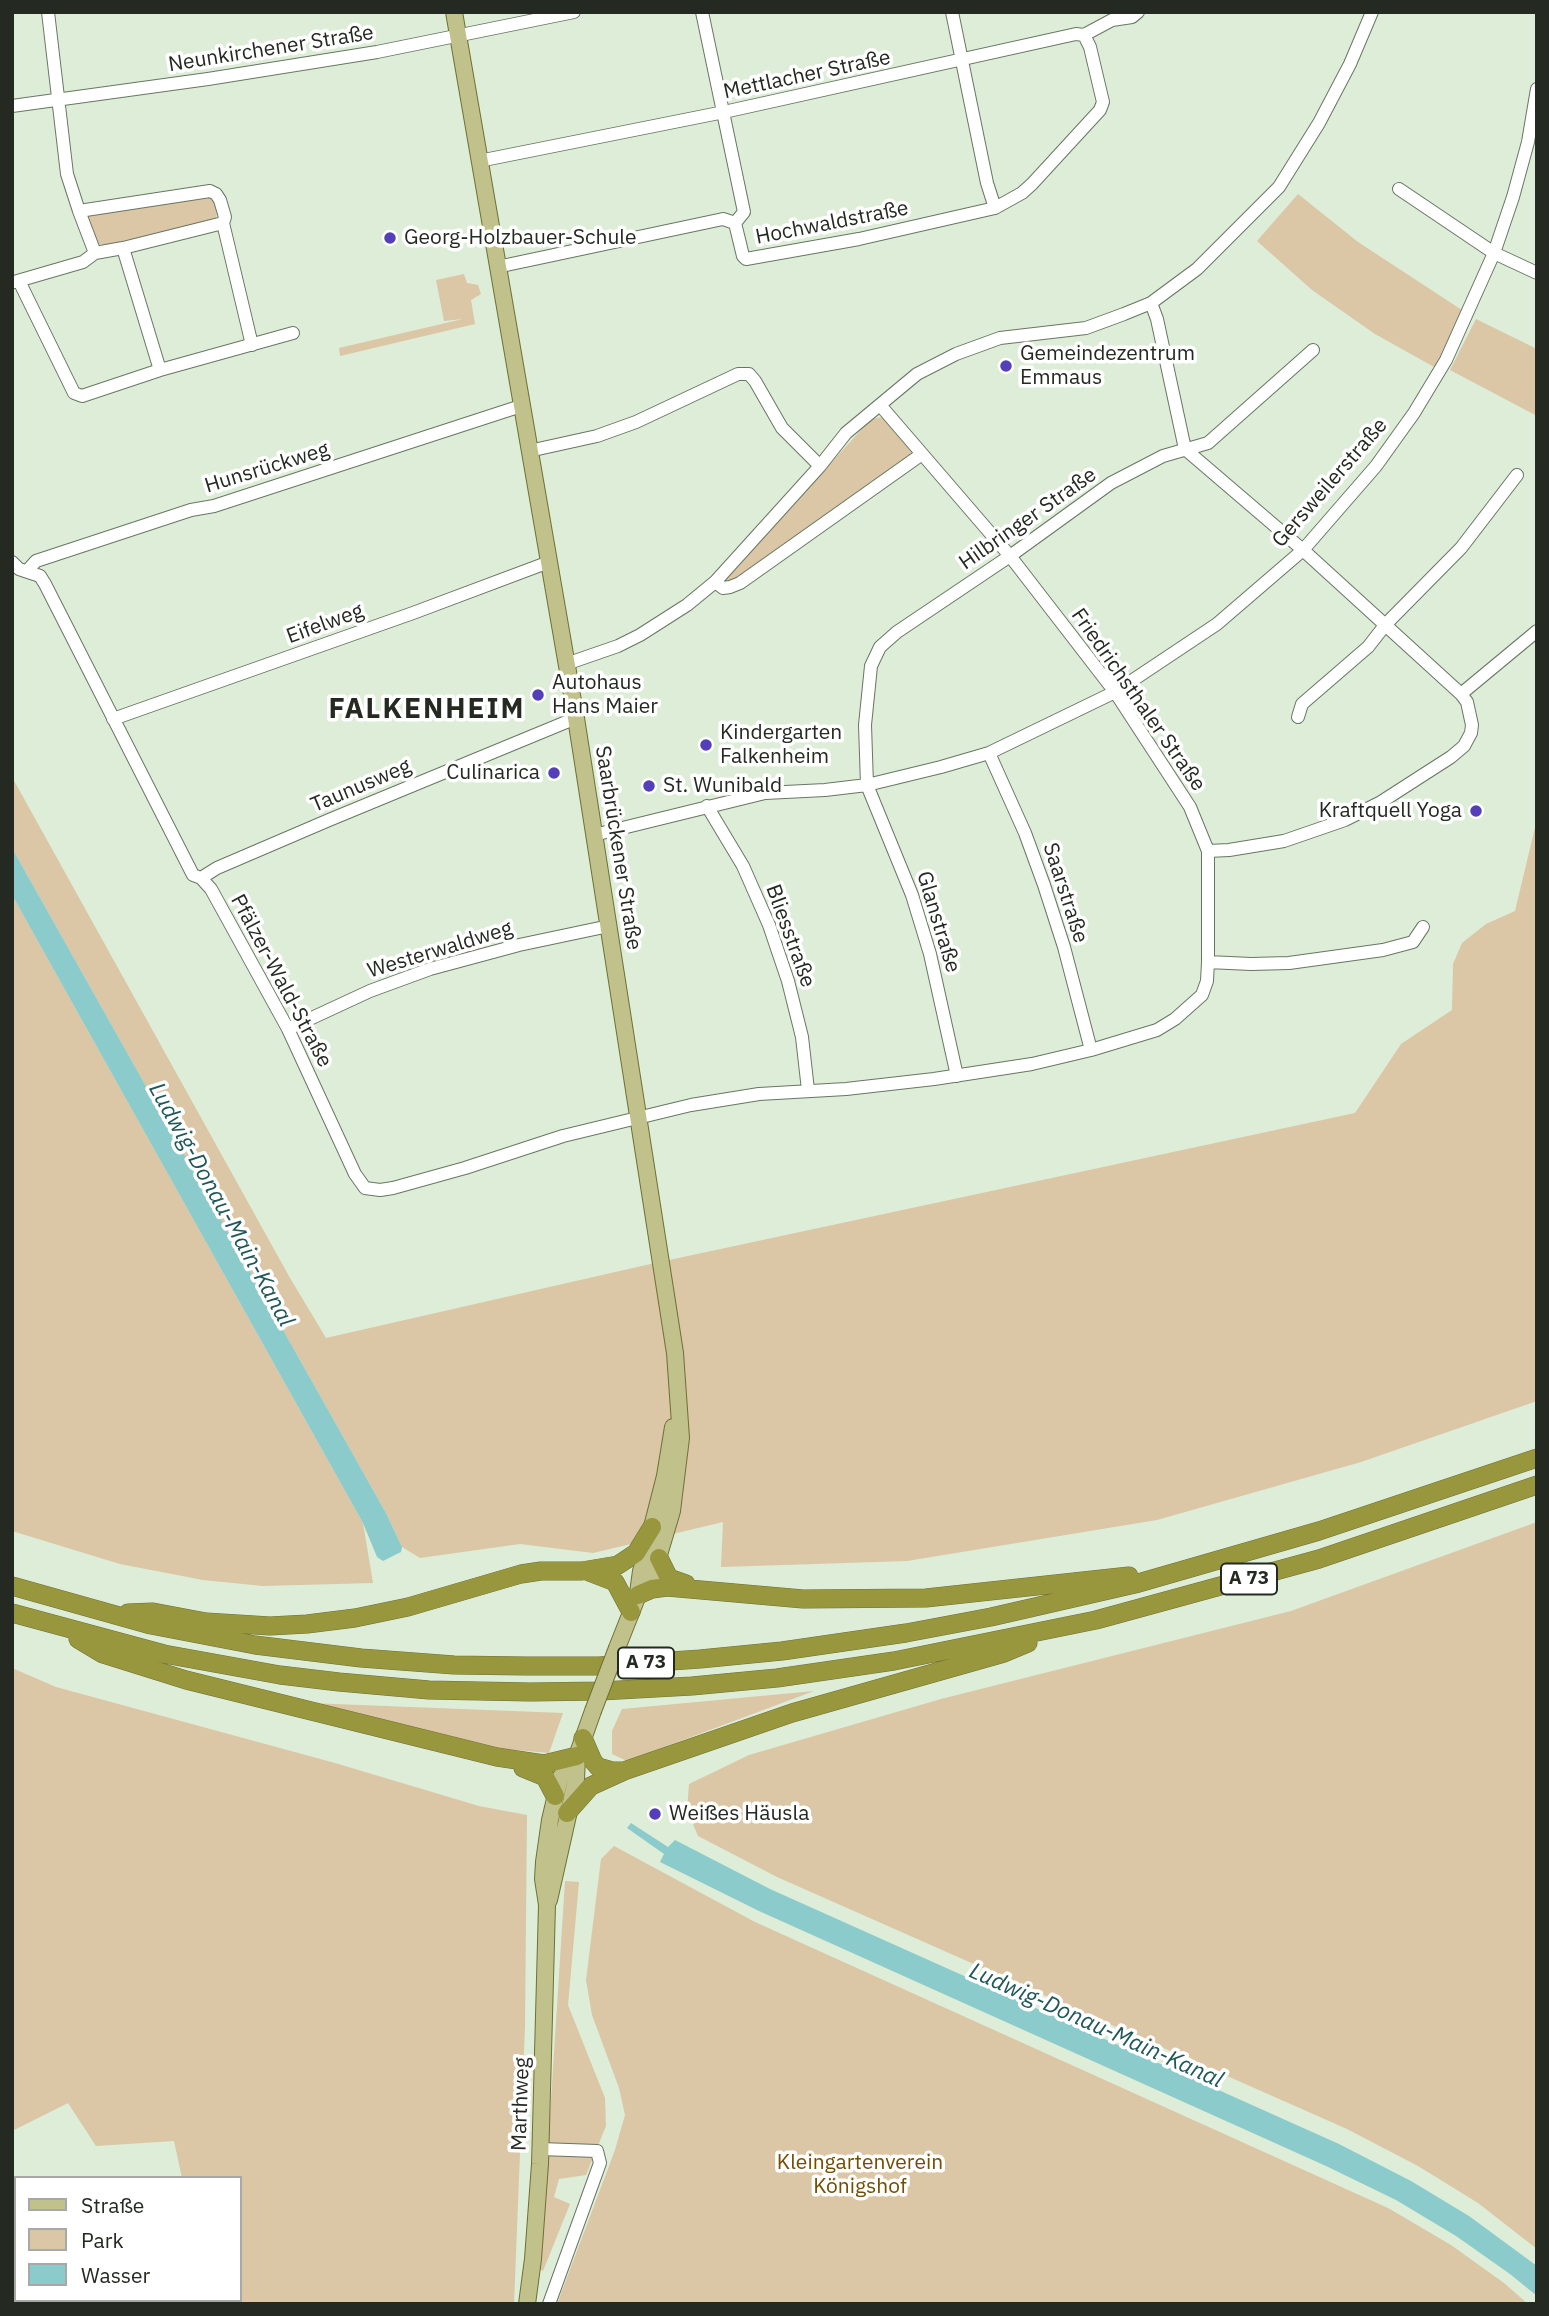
<!DOCTYPE html>
<html>
<head>
<meta charset="utf-8">
<style>
	body { margin:0 }
	#map { position:relative; width:1549px; height:2316px; overflow:hidden; background:#ddedd7; font-family:"IBM Plex Sans",sans-serif }
	canvas { display:block }
	.frame { position:absolute; inset:0; border:14px solid #242922; pointer-events:none }
	.legend { position:absolute; left:14px; top:2176px; width:228px; height:126px; box-sizing:border-box; background:#fff; border:2px solid #a7a9a7; margin:0; padding:9px 12px; list-style:none; font-size:21px; color:#242922 }
	.legend li { display:flex; align-items:center; gap:14px; height:35px }
	.legend b { width:35px; border:2px solid #a7a9a7 }
</style>
</head>
<body>
<div id="map">
<canvas width="1549" height="2316"></canvas>
<div class="frame"></div>
<ul class="legend">
<li><b style="height:9px;background:#c1c18b"></b>Straße</li>
<li><b style="height:19px;background:#dbc6a5"></b>Park</li>
<li><b style="height:19px;background:#8ccbcc"></b>Wasser</li>
</ul>
</div>
<script>
const ctx = document.querySelector('canvas').getContext('2d');
ctx.lineJoin = 'round';
function fillPath(path, color) { ctx.fillStyle = color; ctx.fill(path, 'evenodd'); }
const shape = rows => new Path2D(rows.map(r => 'M' + r).join(''));
function stroke(path, color, width, dash) { ctx.strokeStyle = color; ctx.lineWidth = width; ctx.lineCap = dash ? 'butt' : 'round'; ctx.setLineDash(dash || []); ctx.stroke(path); }
function drawText(font, color, halo, rows, align = 'center') {
  ctx.font = font + ' "IBM Plex Sans",sans-serif'; ctx.lineWidth = 7; ctx.setLineDash([]); ctx.textBaseline = 'middle'; ctx.strokeStyle = halo; ctx.fillStyle = color; for (const [text, x, y, turn = 0] of rows) {
    ctx.save(); ctx.translate(x, y); ctx.rotate((+turn || 0) * Math.PI / 180); ctx.textAlign = isNaN(turn) ? turn : align; if (halo) ctx.strokeText(text, 0, 0); ctx.fillText(text, 0, 0); ctx.restore();
  }
}
fillPath(shape([
	[1298,194,1358,242,1468,314,1436,368,1375,334,1312,290,1257,241],
	[210,196,214,200,217,213,216,218,212,221,105,245,99,244,94,239,87,218,88,216],
	[464,274,467,283,478,285,481,294,471,300,475,324,340,356,339,348,463,319,444,321,436,280],
	[1476,319,1537,349,1537,416,1450,370],
	[883,417,915,455,761,565,726,584,726,578,871,419],
	[12,777,290,1278,326,1338,646,1265,1355,1113,1401,1044,1452,1010,1453,964,1462,943,1486,924,1515,911,1537,819,1537,1401,1361,1462,1157,1520,907,1561,721,1567,723,1522,593,1553,520,1544,420,1558,402,1547,386,1513,12,848],
	[12,895,363,1523,373,1583,263,1586,203,1580,120,1564,12,1531],
	[1537,1522,1537,2249,1478,2203,1418,2166,1347,2129,777,1877,698,1836,687,1810,689,1784,749,1755,941,1699,1291,1611],
	[12,1668,56,1687,335,1763,479,1806,527,1815,525,2026,514,2304,139,2304,138,2300,240,2300,240,2178,182,2178,174,2141,96,2146,68,2103,12,2131],
	[814,1691,627,1761,612,1754,612,1731,622,1709],
	[309,1703,563,1713,549,1753,505,1749],
	[614,1846,755,1922,1388,2208,1451,2245,1504,2283,1528,2304,557,2304,615,2150,625,2115,619,2088,592,2015,586,1980,601,1859],
	[565,1881,579,1882,568,2005,605,2098,606,2126,586,2175,559,2179,554,2197,570,2204,543,2271,537,2268,549,2131]
]), '#dbc6a5');
fillPath(shape([
	[12,848,386,1513,402,1547,401,1552,383,1561,377,1557,363,1523,12,895],
	[631,1823,668,1847,675,1840,770,1889,1339,2144,1411,2181,1469,2216,1537,2266,1537,2296,1510,2274,1456,2236,1396,2200,1326,2166,759,1911,660,1862,664,1854,627,1828]
]), '#8ccbcc');
const minor = shape([
	[48,12,67,174,79,211,95,253,123,248,160,370],
	[702,12,744,212,735,223],
	[952,12,987,183,995,208],
	[12,106,208,79,377,52,574,12],
	[479,161,724,112,1076,34,1084,35,1112,20,1132,17,1138,12],
	[1399,189,1494,253,1537,273],
	[79,211,210,191,216,194,220,200,225,217,223,223],
	[123,248,223,223,252,345],
	[497,267,723,219,735,223,743,256,746,259,859,239,995,208,1022,193,1032,184,1100,110,1103,102,1090,47,1084,35],
	[19,281,74,393,82,396,160,370,293,333],
	[14,282,83,262,95,253],
	[1151,303,1157,319,1185,449,1303,550,1461,694,1467,702,1472,725,1471,733,1464,746,1451,757,1381,802,1345,820,1284,841,1229,850,1208,851],
	[529,451,597,436,636,422,738,374,749,374,755,381,782,428,820,466],
	[12,562,19,569,40,576,45,584,193,875,201,878,211,889,288,1029,355,1174,365,1188,380,1190,393,1188,465,1168,563,1136,691,1105,759,1094,846,1089,934,1079,1032,1064,1091,1050,1157,1030,1175,1019,1202,995,1207,981,1208,962,1208,851,1190,807,1115,692,1010,556,880,405],
	[27,571,36,561,191,510,214,506,521,406],
	[715,582,723,588,730,587,740,583,922,454],
	[566,664,618,646,640,635,687,605,715,582,820,466,846,433,917,374,956,354,1000,338,1086,328,1124,314,1151,303,1197,269,1279,187,1319,123,1350,64,1372,12],
	[1461,694,1537,631],
	[1298,717,1302,704,1368,647,1386,624,1461,548,1517,475],
	[113,719,413,613,549,562],
	[989,753,1025,833,1044,885,1064,947,1091,1050],
	[707,806,743,866,769,925,788,981,802,1037,808,1090],
	[594,835,765,793,825,790,867,785,941,767,989,753,1115,692,1217,624,1303,550,1376,466,1414,413,1446,360,1494,253,1513,197,1528,142,1537,89],
	[201,878,217,868,329,820,576,718],
	[1208,962,1251,964,1289,963,1383,950,1413,942,1423,927],
	[288,1029,370,991,430,969,519,945,609,926],
	[957,1076,930,954,912,895,867,785,865,725,871,666,880,647,897,632,1010,556,1111,483,1163,456,1208,443,1313,350],
	[540,2149,597,2151,600,2163,549,2304]
]);
const major = shape([
	[454,12,576,718,675,1353,681,1438,672,1511,653,1575,638,1595,617,1648],
	[638,1593,641,1571,651,1540,652,1527,665,1476,673,1427],
	[549,1900,576,1780,577,1756,593,1711],
	[527,2304,533,2259,540,2164,547,1905,543,1879,544,1862,550,1820,560,1778,577,1756]
]);
const highway = shape([
	[659,1558,669,1578,686,1584],
	[589,1572,615,1582,631,1612],
	[12,1586,151,1625,255,1645,361,1658,454,1665,526,1666,599,1666,700,1659,782,1651,906,1633,991,1617,1135,1584,1319,1531,1537,1458],
	[638,1595,652,1589,667,1587,803,1599,926,1598,1129,1576],
	[12,1613,164,1654,280,1675,339,1682,429,1690,530,1692,601,1691,692,1686,777,1678,894,1661,1096,1620,1319,1559,1537,1485],
	[128,1613,153,1612,206,1622,270,1626,307,1624,355,1618,408,1607,521,1574,541,1571,582,1571,618,1565,636,1553,652,1527],
	[78,1639,103,1654,186,1680,497,1757,544,1764,577,1756],
	[583,1738,593,1761,598,1767,612,1771,621,1771],
	[523,1768,545,1777,555,1796],
	[567,1813,591,1786,624,1771,792,1713,1004,1653,1028,1643]
]);
stroke(minor, '#687663', 14);
stroke(major, '#6f7034', 18);
stroke(highway, '#6f7034', 19);
stroke(minor, '#fff', 12);
stroke(major, '#c1c18b', 16);
stroke(highway, '#98973d', 18);
const majorBridge = shape([
	[593,1711,617,1648]
]);
stroke(majorBridge, '#6f7034', 18, []);
stroke(majorBridge, '#c1c18b', 16);
for (const [x, y, r, color] of [
	[390,238,7,"#5340b8"],
	[1006,366,7,"#5340b8"],
	[538,695,7,"#5340b8"],
	[706,745,7,"#5340b8"],
	[554,773,7,"#5340b8"],
	[649,786,7,"#5340b8"],
	[1476,811,7,"#5340b8"],
	[655,1814,7,"#5340b8"]
]) { const dot = new Path2D(); dot.arc(x, y, r, 0, 2 * Math.PI); ctx.fillStyle = color; ctx.fill(dot); stroke(dot, '#fff', 2.5); }
for (const [x, y, w] of [
	[1249,1579,56],
	[646,1663,56]
]) { const box = new Path2D(); box.roundRect(x - w / 2, y - 15.5, w, 31, 5); ctx.fillStyle = '#fff'; ctx.fill(box); stroke(box, '#242922', 2); }
drawText('bold 19px', '#242922', null, [
	["A 73",1249,1579],
	["A 73",646,1663]
]);
drawText('21px', '#242922', '#fff', [
	["Neunkirchener Straße",271,49,-9],
	["Mettlacher Straße",807,75,-12],
	["Hochwaldstraße",832,223,-11],
	["Hunsrückweg",267,468,-17],
	["Gersweilerstraße",1330,483,-49],
	["Hilbringer Straße",1028,519,-35],
	["Eifelweg",325,624,-20],
	["Friedrichsthaler Straße",1138,700,55],
	["Taunusweg",361,786,-23],
	["Saarbrückener Straße",618,848,81],
	["Saarstraße",1065,893,72],
	["Glanstraße",938,922,73],
	["Bliesstraße",790,936,70],
	["Westerwaldweg",440,950,-17],
	["Pfälzer-Wald-Straße",281,981,62],
	["Marthweg",521,2104,-88]
]);
drawText('21px', '#242922', '#fff', [
	["Georg-Holzbauer-Schule",404,238],
	["Gemeindezentrum",1020,354],
	["Emmaus",1020,378],
	["Autohaus",552,683],
	["Hans Maier",552,707],
	["Kindergarten",720,733],
	["Falkenheim",720,757],
	["Culinarica",540,773,"right"],
	["St. Wunibald",663,786],
	["Kraftquell Yoga",1462,811,"right"],
	["Weißes Häusla",669,1814]
], 'left');
drawText('21px', '#714e00', '#fff', [
	["Kleingartenverein",860,2163],
	["Königshof",860,2187]
]);
drawText('italic 23px', '#205758', '#fff', [
	["Ludwig-Donau-Main-Kanal",221,1205,61],
	["Ludwig-Donau-Main-Kanal",1096,2026,24]
]);
ctx.letterSpacing = '2px';
drawText('bold 28px', '#242922', '#fff', [
	["FALKENHEIM",427,710]
]);
ctx.letterSpacing = '0px';
</script>
</body>
</html>
